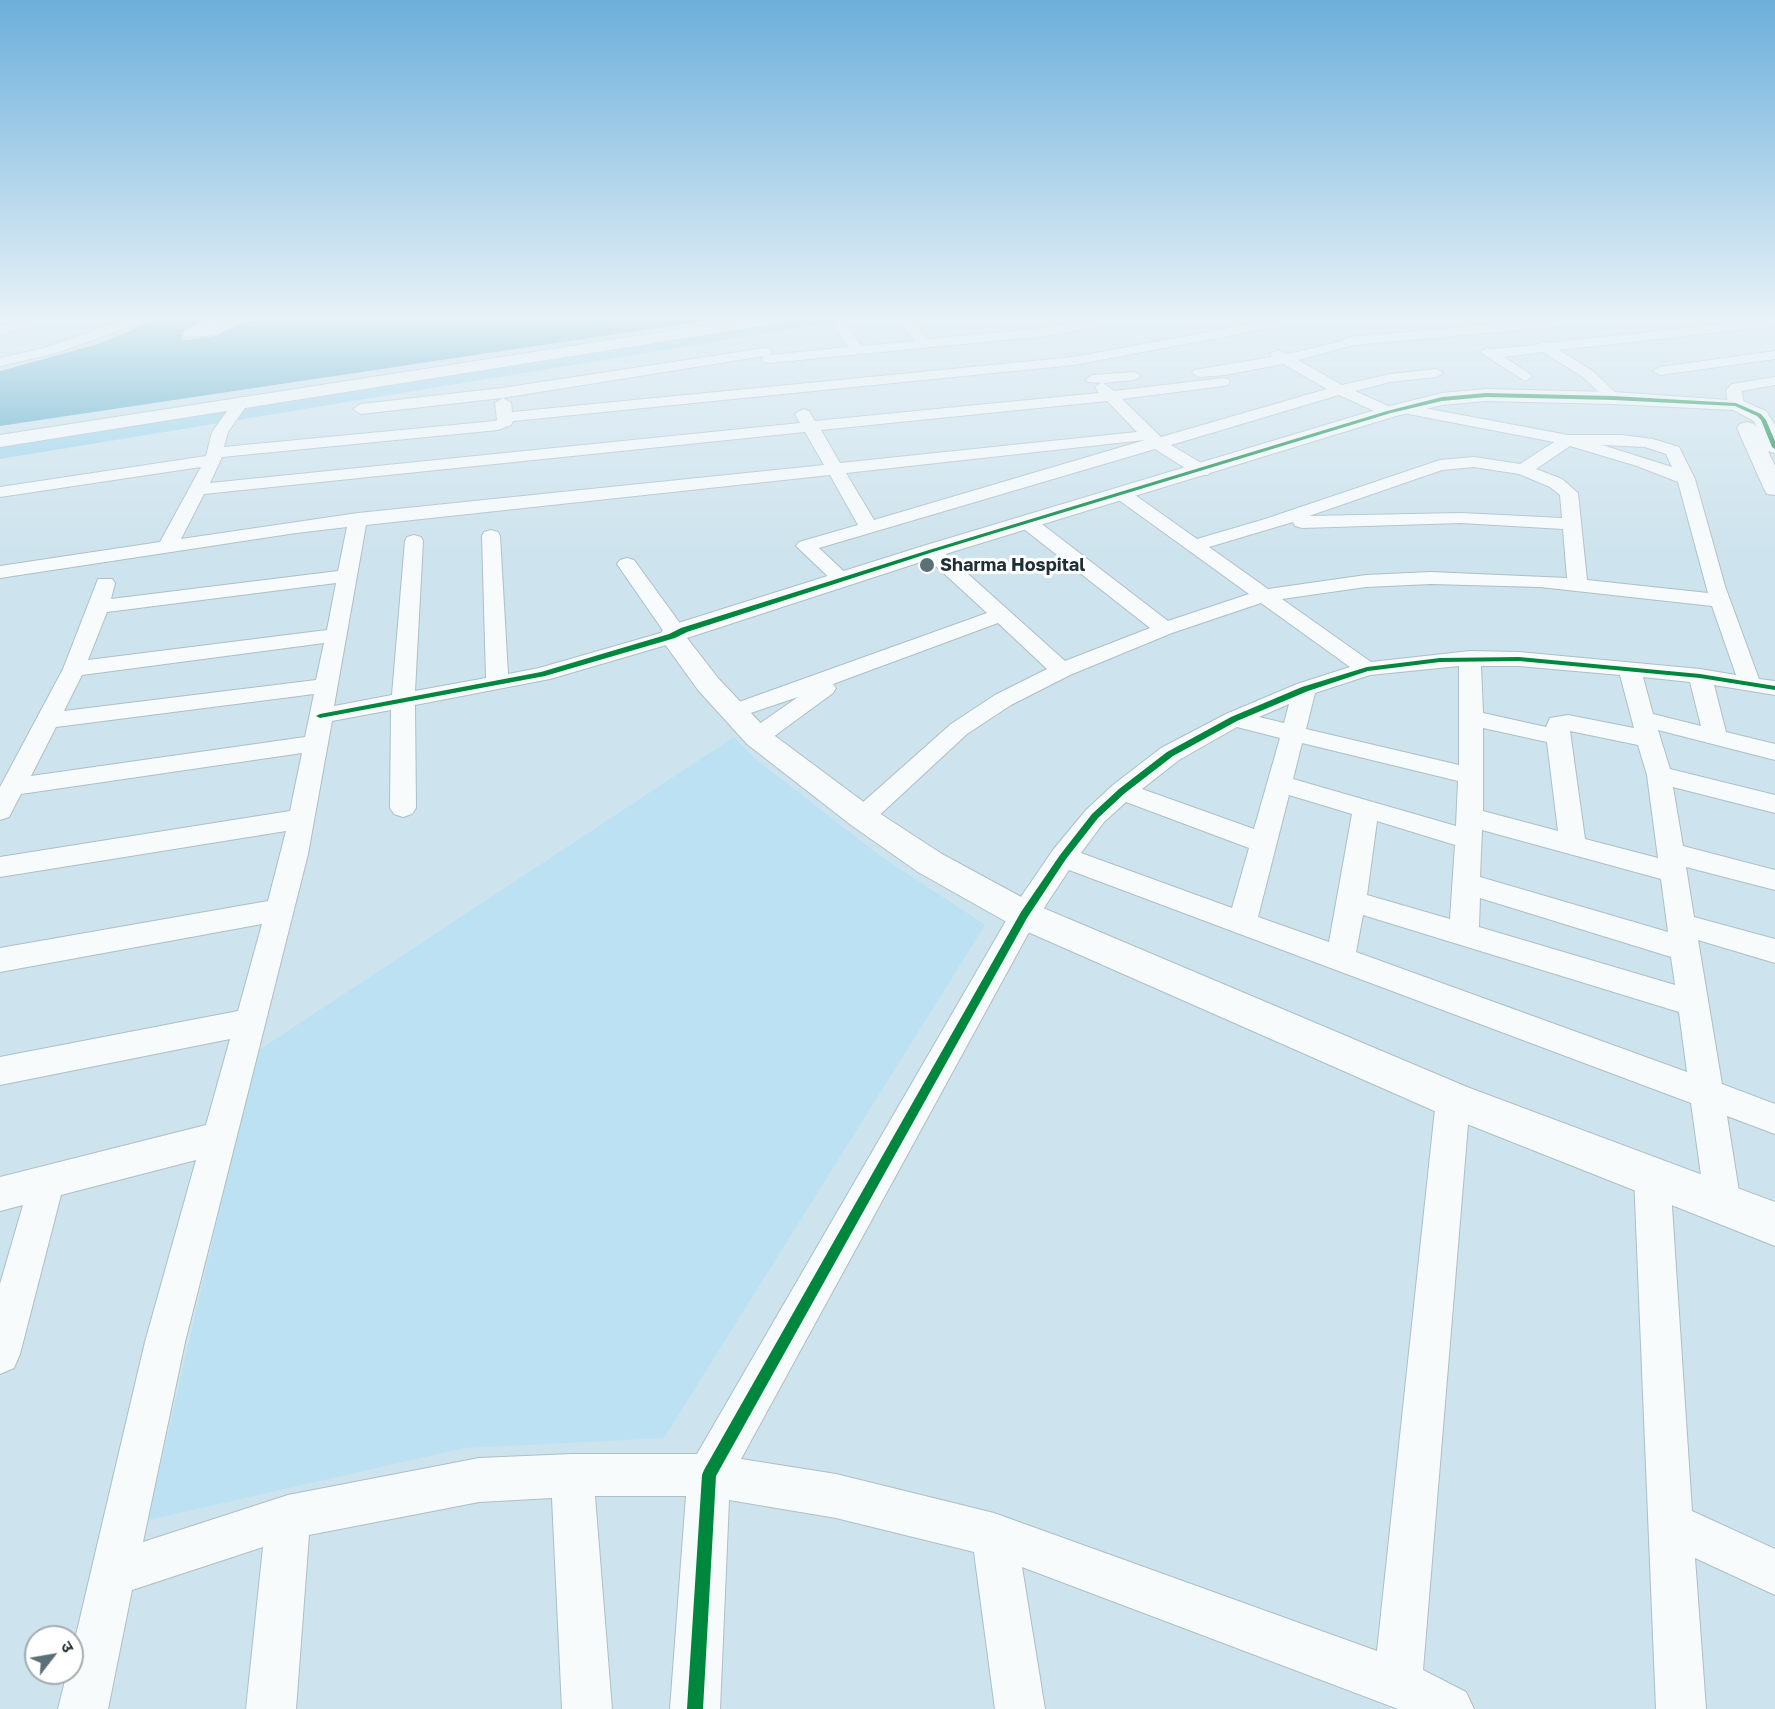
<!DOCTYPE html>
<html>
<head>
<meta charset="utf-8">
<style>
	body { margin:0 }
	#map { position:relative; width:1775px; height:1709px; overflow:hidden; background:#cde3ed; font-family:"Golos Text","Noto Sans Devanagari",sans-serif }
	canvas { display:block }
	.north { position:absolute; left:24px; top:1625px; width:60px; height:60px; box-sizing:border-box; background:#fff; border:2px solid #a5acaf; border-radius:50%; rotate:59deg; font-size:16px; font-weight:700; line-height:24px; text-align:center; color:#1f2f36 }
	.north::after { content:''; display:block; margin:auto; width:21px; height:27px; background:#5c6e76; clip-path:polygon(50% 0,100% 100%,50% 72%,0 100%) }
</style>
</head>
<body>
<div id="map">
<canvas width="1775" height="1709"></canvas>
<div class="north">उ</div>
</div>
<script>
const ctx = document.querySelector('canvas').getContext('2d');
ctx.lineJoin = 'round';
function fillPath(path, color) { ctx.fillStyle = color; ctx.fill(path, 'evenodd'); }
const shape = rows => new Path2D(rows.map(r => 'M' + r).join(''));
function stroke(path, color, width, dash) { ctx.strokeStyle = color; ctx.lineWidth = width; ctx.lineCap = dash ? 'butt' : 'round'; ctx.setLineDash(dash || []); ctx.stroke(path); }
function drawText(font, color, halo, rows, align = 'center') {
  ctx.font = font + ' "Golos Text",sans-serif'; ctx.lineWidth = 6; ctx.setLineDash([]); ctx.textBaseline = 'middle'; ctx.strokeStyle = halo; ctx.fillStyle = color; for (const [text, x, y, turn = 0] of rows) {
    ctx.save(); ctx.translate(x, y); ctx.rotate((+turn || 0) * Math.PI / 180); ctx.textAlign = isNaN(turn) ? turn : align; if (halo) ctx.strokeText(text, 0, 0); ctx.fillText(text, 0, 0); ctx.restore();
  }
}
fillPath(shape([
	[734,737,754,758,879,855,985,925,664,1438,464,1448,148,1520,256,1052]
]), '#bce1f2');
fillPath(shape([
	[785,320,847,320,0,459,0,443]
]), '#9cd4eb');
fillPath(shape([
	[156,320,210,320,184,332,181,338,185,340,210,337,253,320,710,320,0,426,0,371,98,344]
]), '#52a8c6');
const street = shape([
	[24,320,44,320,42,323,0,335,0,327,24,320],
	[125,320,144,320,142,323,53,354,0,366,0,358,44,348,125,320],
	[207,320,222,320,221,323,227,320,244,320,217,335,185,337,183,334,185,331,207,320],
	[831,320,843,320,861,346,915,341,899,320,912,320,928,339,1044,328,1092,320,1120,320,1113,324,1044,336,769,363,764,362,762,359,764,356,502,398,361,414,353,409,361,404,502,388,765,348,770,349,772,352,770,355,848,347,831,320],
	[1272,320,1298,320,1291,324,1074,365,513,421,511,425,498,430,222,457,210,483,800,423,795,414,803,409,809,411,815,421,1099,393,1095,387,1101,383,1088,382,1086,379,1093,375,1134,372,1141,376,1134,380,1103,383,1114,391,1223,378,1228,379,1230,382,1228,385,1223,386,1122,399,1161,437,1327,389,1283,364,1225,375,1199,377,1192,373,1194,370,1272,357,1270,354,1277,350,1288,354,1342,341,1349,337,1546,320,1593,320,1586,324,1354,345,1298,360,1342,385,1390,374,1436,369,1443,373,1436,377,1390,382,1355,391,1395,409,1397,412,1395,415,1383,415,1339,395,1171,445,1208,467,1211,471,1208,475,1196,475,1155,449,819,548,853,580,850,584,843,586,836,584,796,546,799,542,858,525,830,475,366,525,334,706,392,695,405,541,407,537,414,535,421,537,423,541,415,691,486,678,482,536,484,532,491,530,498,532,500,536,508,674,539,668,664,632,617,564,620,560,627,558,634,560,687,633,680,641,550,679,415,705,416,808,412,814,403,817,394,814,390,808,391,710,332,721,308,854,185,1342,143,1542,288,1495,479,1458,572,1454,697,1454,1014,907,1053,850,1086,810,1113,785,1161,748,1226,714,1297,684,1350,667,1261,603,1172,633,1070,675,1011,705,967,734,871,823,862,826,853,823,849,817,853,811,951,724,995,695,1047,669,998,623,833,684,836,688,833,693,765,743,757,745,749,743,745,737,749,731,798,697,733,719,725,717,721,712,725,707,987,613,924,555,921,551,924,547,938,547,1065,661,1150,628,1020,526,1018,522,1020,518,1034,518,1168,621,1249,594,1116,498,1113,494,1116,490,1128,490,1197,539,1265,519,1440,460,1474,457,1520,464,1554,442,1398,412,1395,409,1403,404,1568,435,1622,435,1653,439,1679,447,1695,479,1725,586,1759,679,1775,681,1775,695,1714,685,1726,732,1775,744,1775,760,1658,730,1670,769,1775,795,1775,813,1673,787,1683,846,1775,870,1775,890,1686,867,1694,917,1775,939,1775,963,1698,940,1722,1084,1775,1104,1775,1134,1727,1116,1741,1204,1736,1216,1723,1222,1710,1216,1705,1204,1691,1103,1069,870,1034,923,741,1459,836,1474,994,1513,1377,1651,1436,1100,1441,1089,1453,1085,1465,1089,1470,1100,1423,1670,1466,1692,1474,1709,1398,1709,1022,1567,1045,1709,995,1709,974,1552,836,1518,729,1500,720,1709,670,1709,686,1496,595,1496,612,1709,562,1709,552,1498,479,1502,309,1535,296,1709,246,1709,263,1547,132,1590,108,1709,58,1709,67,1673,72,1673,72,1652,145,1342,196,1160,61,1195,20,1354,14,1368,0,1374,0,1284,23,1205,0,1211,0,1177,206,1125,230,1039,0,1085,0,1057,238,1011,262,924,0,972,0,948,268,901,286,831,0,877,0,857,290,811,302,753,21,794,9,817,0,820,0,787,63,669,98,579,112,579,115,583,111,599,338,571,347,527,296,533,0,578,0,566,160,542,201,467,0,497,0,487,206,456,212,432,236,399,241,397,249,402,228,432,224,447,495,421,497,420,495,403,503,398,511,403,512,412,1074,357,1272,320],
	[1107,401,1137,432,840,463,821,430,1107,401],
	[805,432,824,465,358,513,181,539,204,494,805,432],
	[1145,440,874,520,846,473,1145,440],
	[1602,445,1645,447,1666,454,1672,467,1602,445],
	[1570,446,1637,466,1678,482,1708,593,1587,580,1578,493,1562,479,1536,469,1570,446],
	[1474,467,1519,474,1550,487,1560,495,1562,518,1461,513,1309,516,1442,470,1474,467],
	[1293,522,1295,526,1302,528,1461,523,1563,529,1567,578,1431,572,1366,575,1268,589,1209,547,1293,522],
	[336,583,327,630,88,660,107,612,336,583],
	[1431,584,1540,587,1712,606,1736,675,1700,669,1519,652,1470,651,1371,662,1282,599,1366,587,1431,584],
	[324,643,316,680,64,711,82,675,324,643],
	[1459,666,1459,765,1306,729,1315,693,1370,675,1459,666],
	[1481,666,1519,666,1620,675,1634,728,1568,715,1550,718,1546,727,1483,713,1481,666],
	[1643,677,1690,682,1701,726,1653,714,1643,677],
	[314,694,305,737,31,776,56,727,314,694],
	[1289,704,1284,723,1259,717,1289,704],
	[1237,727,1280,738,1254,829,1142,789,1179,760,1237,727],
	[1483,728,1547,742,1558,831,1483,811,1483,728],
	[1570,731,1638,745,1647,775,1658,858,1585,839,1570,731],
	[1302,743,1458,781,1456,826,1293,779,1302,743],
	[1289,795,1352,814,1329,942,1258,917,1289,795],
	[1126,802,1249,848,1232,908,1081,853,1104,822,1126,802],
	[1377,821,1455,845,1450,919,1367,895,1377,821],
	[1482,830,1661,879,1668,932,1480,877,1482,830],
	[1480,898,1671,957,1675,985,1479,927,1480,898],
	[1363,915,1679,1012,1687,1072,1356,952,1363,915],
	[1761,320,1775,320,1775,326,1559,350,1593,371,1618,395,1621,398,1613,403,1608,401,1583,377,1543,352,1504,357,1530,374,1532,377,1525,381,1480,352,1487,348,1493,349,1536,345,1542,342,1547,343,1761,320],
	[1775,351,1775,359,1660,375,1653,371,1660,367,1775,351],
	[1775,377,1775,385,1742,391,1744,405,1741,408,1736,410,1728,405,1726,390,1732,384,1775,377],
	[1652,1159,1664,1164,1670,1176,1692,1511,1775,1549,1775,1595,1695,1558,1706,1709,1656,1709,1634,1176,1640,1164,1652,1159]
]);
const secondary = shape([
	[739,320,775,320,767,325,0,447,0,435,739,320],
	[1486,389,1613,392,1743,401,1766,411,1775,425,1775,453,1768,451,1775,466,1775,495,1767,494,1764,489,1737,428,1740,424,1747,422,1754,424,1757,428,1754,421,1733,410,1613,404,1486,401,1442,405,1396,416,939,556,687,638,718,678,767,730,873,809,942,854,1036,905,1467,1087,1775,1202,1775,1246,1439,1113,1012,925,918,872,851,825,747,744,698,690,659,636,663,630,675,624,923,546,1382,408,1442,393,1486,389]
]);
stroke(street, '#adbfc6', 2);
stroke(secondary, '#adbfc6', 2);
fillPath(street, '#f8fbfc');
fillPath(secondary, '#f8fbfc');
fillPath(shape([
	[1486,393,1613,396,1736,403,1761,414,1766,420,1775,441,1775,449,1772,447,1761,420,1757,416,1735,406,1613,400,1486,397,1442,401,1391,413,933,552,687,632,675,638,545,676,320,718,316,716,320,714,541,672,669,634,681,628,929,550,1387,411,1442,397,1486,393],
	[1519,657,1700,674,1775,686,1775,690,1700,678,1519,661,1440,662,1368,671,1308,691,1237,721,1173,756,1125,793,1098,818,1066,859,1027,918,716,1476,703,1709,687,1709,702,1475,704,1470,1021,912,1060,855,1092,814,1119,789,1167,752,1231,717,1302,687,1367,667,1440,658,1519,657]
]), '#00873e');
const sky = ctx.createLinearGradient(0, 0, 0, 559);
sky.addColorStop(0, '#6cafda');
sky.addColorStop(0.57, '#e8f2f7');
sky.addColorStop(1, '#e8f2f700');
ctx.fillStyle = sky;
ctx.fillRect(0, 0, 1775, 559);
for (const [x, y, r, color] of [
	[927,565,8,"#5c6e76"]
]) { const dot = new Path2D(); dot.arc(x, y, r, 0, 2 * Math.PI); ctx.fillStyle = color; ctx.fill(dot); stroke(dot, '#fff', 2); }
drawText('bold 18px', '#1f2f36', '#fff', [
	["Sharma Hospital",940,565]
], 'left');
</script>
</body>
</html>
